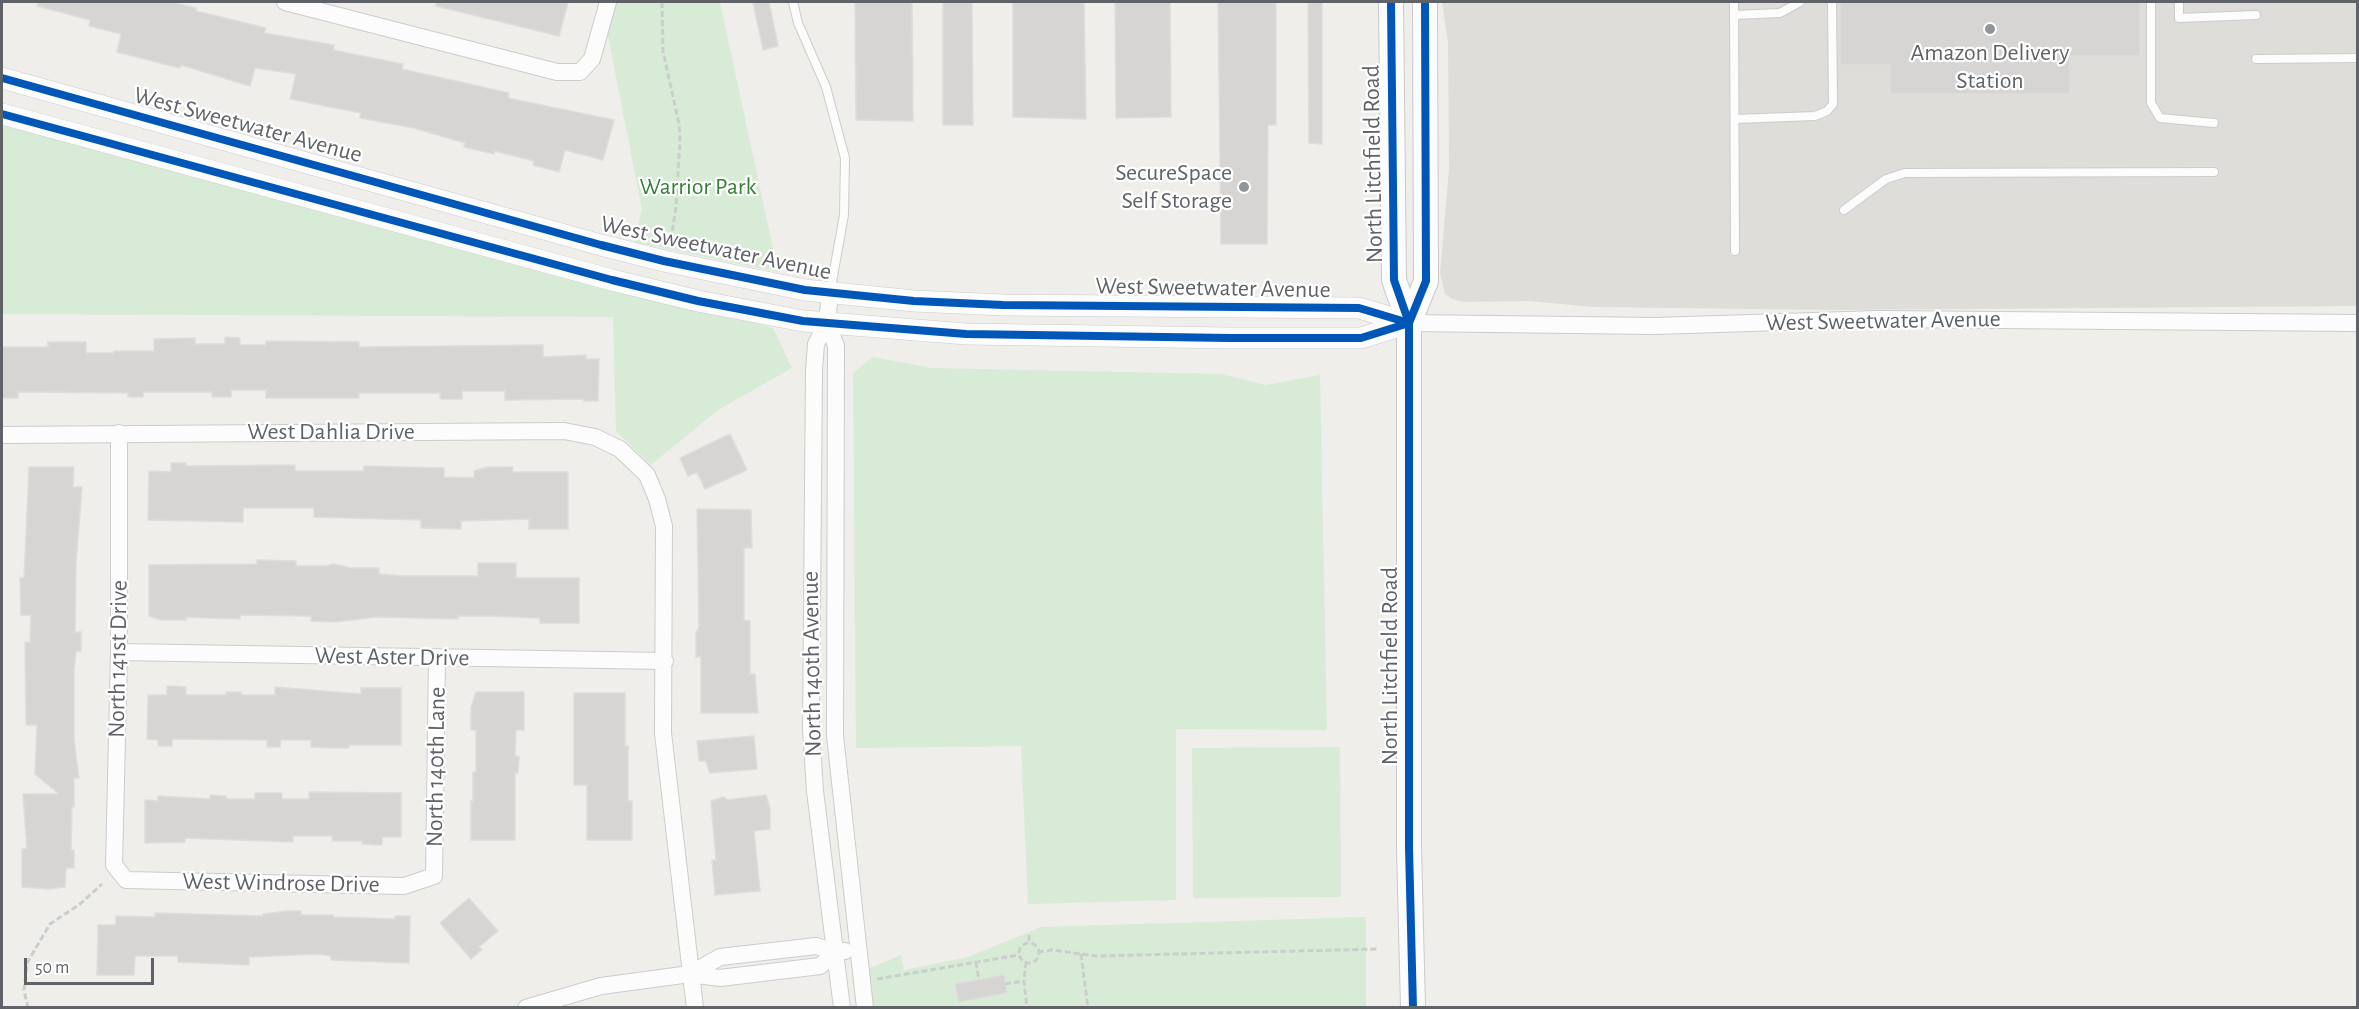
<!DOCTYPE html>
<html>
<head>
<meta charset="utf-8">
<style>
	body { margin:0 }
	#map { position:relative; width:2359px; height:1009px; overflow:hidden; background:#efeeea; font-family:"Alegreya Sans",sans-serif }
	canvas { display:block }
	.frame { position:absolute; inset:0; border:3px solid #5f6368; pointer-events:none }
	.scale { position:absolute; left:24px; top:958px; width:130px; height:27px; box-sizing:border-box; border:3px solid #5f6368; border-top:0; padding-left:8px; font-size:18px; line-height:21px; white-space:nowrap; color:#5f6368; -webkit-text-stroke:4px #fff; paint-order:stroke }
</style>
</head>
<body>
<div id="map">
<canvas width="2359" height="1009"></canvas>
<div class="frame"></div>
<div class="scale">50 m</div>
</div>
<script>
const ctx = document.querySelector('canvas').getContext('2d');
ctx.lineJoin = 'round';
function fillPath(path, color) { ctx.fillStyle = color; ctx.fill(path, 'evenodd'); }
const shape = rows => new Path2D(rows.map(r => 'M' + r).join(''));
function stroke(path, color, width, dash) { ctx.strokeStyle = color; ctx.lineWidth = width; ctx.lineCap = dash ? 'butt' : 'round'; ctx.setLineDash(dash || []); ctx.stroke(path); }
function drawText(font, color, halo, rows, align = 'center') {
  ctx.font = font + ' "Alegreya Sans",sans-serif'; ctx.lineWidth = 4.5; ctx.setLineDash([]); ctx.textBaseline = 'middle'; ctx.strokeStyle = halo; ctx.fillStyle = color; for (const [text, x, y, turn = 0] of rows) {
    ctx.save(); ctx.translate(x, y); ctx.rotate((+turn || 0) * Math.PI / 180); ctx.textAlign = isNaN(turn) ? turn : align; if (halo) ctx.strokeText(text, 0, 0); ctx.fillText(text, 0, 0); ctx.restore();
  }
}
fillPath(shape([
	[1442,2,2357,2,2357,306,1834,310,1593,307,1530,301,1464,302,1452,299,1445,294,1440,273,1449,169,1448,43]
]), '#dfddda');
fillPath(shape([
	[615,2,720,2,778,272,634,242,642,209,607,31],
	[2,122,773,328,792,368,718,410,651,465,616,431,613,317,2,314],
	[873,357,932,368,1221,374,1266,385,1320,375,1327,730,1176,729,1176,900,1028,904,1021,746,856,748,853,373],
	[1340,747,1341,897,1193,898,1192,748],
	[1366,917,1366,1007,870,1007,865,970,901,955,904,970,968,957,1041,927]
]), '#d8ebd6');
const building = shape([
	[38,2,171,2,196,8,196,11,266,28,264,33,334,45,333,50,403,64,402,69,509,93,508,98,614,120,603,160,565,150,559,172,533,165,534,161,495,151,494,154,464,147,465,143,414,128,360,118,361,113,290,99,296,74,255,68,250,86,181,65,180,68,117,52,121,34,89,26,90,20,37,6,38,2],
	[436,2,568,2,559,36,436,6,436,2],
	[753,2,769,2,778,46,763,50,753,2],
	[855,2,912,2,913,121,856,120,855,2],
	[943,2,972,2,973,125,943,125,943,2],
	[1013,2,1084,2,1086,119,1013,117,1013,2],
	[1115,2,1170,2,1171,117,1116,118,1115,2],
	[1218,2,1276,2,1276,125,1268,125,1267,244,1221,244,1218,2],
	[1308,2,1322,2,1322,144,1309,143,1308,2],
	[1840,2,2140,2,2140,56,2070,56,2070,94,1890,94,1890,65,1840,65,1840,2],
	[225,337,240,338,240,345,266,345,266,341,359,342,359,347,543,345,543,357,586,355,586,359,599,359,598,401,584,401,584,399,505,400,505,391,462,391,462,399,440,399,440,393,359,393,359,398,266,398,266,390,231,390,231,397,212,397,212,392,143,392,143,397,128,397,128,393,34,392,18,392,18,398,2,398,2,347,48,347,48,342,86,342,86,353,114,353,114,351,154,351,154,339,195,338,195,344,225,344,225,337],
	[730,434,747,470,705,489,697,472,688,476,680,458,730,434],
	[171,463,186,463,186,466,295,465,295,471,364,471,364,466,444,468,444,477,474,478,474,471,487,467,513,467,512,472,568,472,568,529,529,529,529,519,461,521,461,529,421,528,421,520,314,517,314,508,243,508,243,522,148,520,149,471,171,472,171,463],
	[29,467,74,467,73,487,82,487,76,562,75,632,81,632,81,651,76,651,74,670,74,740,79,778,74,778,74,807,72,806,71,850,74,850,74,868,66,868,65,887,49,889,22,887,22,849,27,849,23,794,59,794,35,774,37,725,26,725,25,642,30,642,31,615,21,615,20,578,24,578,29,467],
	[697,509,751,510,752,548,744,548,744,620,750,621,750,674,755,674,758,713,701,713,701,657,696,657,696,634,699,626,697,509],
	[257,560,296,561,296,566,326,566,334,564,351,568,379,568,379,574,403,576,478,576,478,563,516,563,516,578,579,578,579,623,540,623,540,618,491,616,458,616,458,619,377,617,335,622,311,621,311,616,240,615,240,619,186,617,186,620,161,620,149,616,149,565,257,564,257,560],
	[167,686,186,687,186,695,226,695,226,692,241,692,241,695,275,695,275,687,361,694,361,688,401,688,401,745,349,745,349,748,333,748,311,747,311,740,281,740,280,747,267,747,267,740,172,739,172,746,158,746,158,740,147,739,148,695,167,695,167,686],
	[476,692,524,692,524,730,516,730,515,756,519,757,518,773,515,773,515,840,471,840,471,801,473,801,473,772,476,772,476,730,471,730,471,707,476,692],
	[574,693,625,693,625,746,628,746,628,801,632,801,632,840,587,840,587,785,574,785,574,693],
	[754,736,757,769,710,773,706,761,699,761,697,741,754,736],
	[309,792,401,793,401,837,382,837,382,845,362,844,362,841,332,841,332,836,293,836,293,842,185,838,185,842,145,843,145,800,158,801,158,796,210,799,210,795,226,796,226,799,255,799,255,793,282,793,282,799,309,799,309,792],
	[766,795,770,808,770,829,754,831,760,891,715,895,712,860,716,860,711,801,724,797,727,800,766,795],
	[469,898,498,931,479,947,482,950,471,959,440,923,469,898],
	[287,911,301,911,301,915,333,915,333,917,395,919,395,916,410,916,409,963,331,960,331,956,318,954,249,957,249,965,178,962,178,956,135,956,134,975,97,975,98,925,116,925,116,916,155,917,155,913,263,916,263,914,287,911],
	[1004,975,1007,993,959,1002,955,984,1004,975]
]);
fillPath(building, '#d6d5d3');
stroke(building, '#deddd9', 1.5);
const service = shape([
	[793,2,798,23,826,87,845,158,844,215,830,293],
	[1734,2,1735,251],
	[2151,2,2151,103,2160,118,2214,123],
	[2179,2,2179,18,2256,15],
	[1734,15,1780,13,1800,2],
	[2256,59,2358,58],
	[1735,119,1815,116,1827,111,1833,104,1832,2],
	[1844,210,1886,179,1905,173,2214,172]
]);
const minor = shape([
	[285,2,557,72,580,72,592,59,608,2],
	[830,293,827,322,816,344,814,370,811,729,815,791,842,1008],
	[827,322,836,346,835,736,865,1008],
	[1409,323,1655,326,1878,319,2358,323],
	[119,433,119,652,114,865,126,880,404,886,434,876,437,657],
	[2,435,564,431,595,437,620,449,647,475,657,499,664,526,663,733,695,1008],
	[119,652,665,661],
	[690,974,720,957,816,946,836,952,845,951],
	[526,1008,601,986,690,974,720,978,820,966,836,952]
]);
const tertiary = shape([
	[2,78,601,245,664,261,805,290,914,301,1003,305,1359,308,1409,323],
	[2,114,612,280,698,301,803,321,966,334,1230,338,1361,338,1409,323]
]);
const secondary = shape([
	[1391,2,1394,280,1409,323,1409,848,1413,1008],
	[1409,323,1426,281,1425,2]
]);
stroke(service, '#cbcccc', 10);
stroke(minor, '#cbcccc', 18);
stroke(tertiary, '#cbcccc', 22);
stroke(secondary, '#cacacb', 26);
stroke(shape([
	[662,2,663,51,679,124,680,140,676,207,671,240],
	[1029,935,1029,943],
	'1019 953a10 10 0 1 1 20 0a10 10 0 1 1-20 0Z',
	[1038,952,1052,950,1096,956,1379,949],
	[1081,954,1088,1008],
	[976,962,979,980],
	[1026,962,1024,981,1027,1008],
	[877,979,1019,955],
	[1005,984,1024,981],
	[28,1008,24,990,27,963,50,924,80,904,102,884]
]), '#cacfcc', 3, [6, 3]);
stroke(service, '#fdfcfc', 8);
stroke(minor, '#fdfcfc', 16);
stroke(tertiary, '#fdfcfc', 21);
stroke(secondary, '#fdfcfc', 24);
stroke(shape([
	[1391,2,1394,280,1409,323,1409,848,1413,1008],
	[2,78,601,245,664,261,805,290,914,301,1003,305,1359,308,1409,323],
	[2,114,612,280,698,301,803,321,966,334,1230,338,1361,338,1409,323],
	[1409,323,1426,281,1425,2]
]), '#0057b8', 8);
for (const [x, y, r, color] of [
	[1990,29,6,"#919496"],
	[1244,187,6,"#919496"]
]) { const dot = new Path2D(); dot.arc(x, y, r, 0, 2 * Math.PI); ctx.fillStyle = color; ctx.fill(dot); stroke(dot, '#fff', 2); }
drawText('24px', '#5f6368', '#fff', [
	["Amazon Delivery",1990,53],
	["Station",1990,81],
	["SecureSpace",1232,173,"right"],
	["Self Storage",1232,201,"right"]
]);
drawText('24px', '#5f6368', '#fff', [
	["West Sweetwater Avenue",248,125,15],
	["North Litchfield Road",1373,164,-91],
	["West Sweetwater Avenue",716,248,12],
	["West Sweetwater Avenue",1213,288,1],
	["West Sweetwater Avenue",1883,321,-1],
	["West Dahlia Drive",331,432],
	["West Aster Drive",392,657,1],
	["North 141st Drive",118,659,-89],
	["North 140th Avenue",812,664,-91],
	["North Litchfield Road",1390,666,-90],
	["North 140th Lane",436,767,-89],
	["West Windrose Drive",281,883,1]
]);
drawText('24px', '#348238', '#fff', [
	["Warrior Park",698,187]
]);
</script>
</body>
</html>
